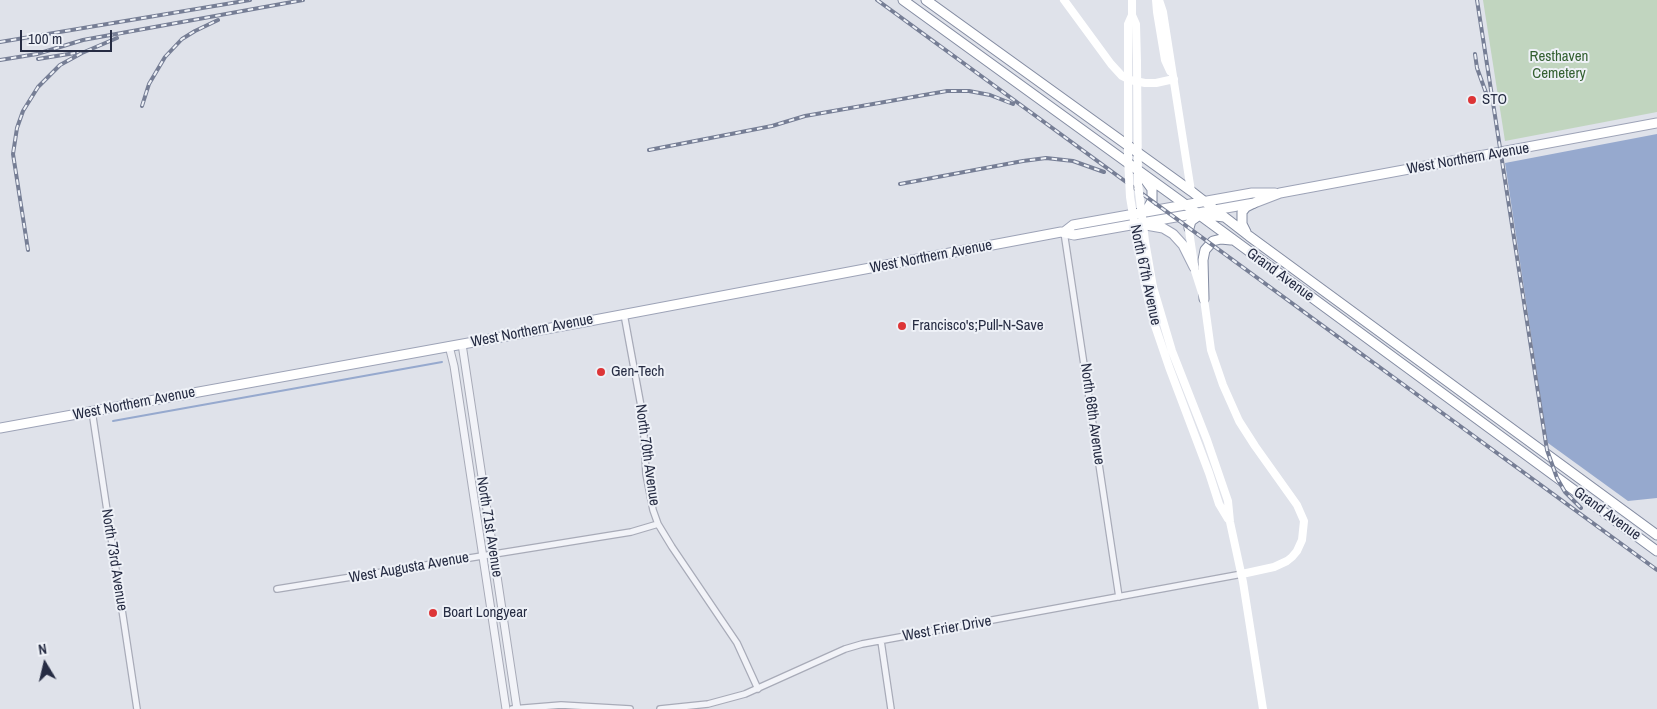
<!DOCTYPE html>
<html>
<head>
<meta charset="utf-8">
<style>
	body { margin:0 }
	#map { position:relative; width:1657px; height:709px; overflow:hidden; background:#dfe2ea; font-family:"Archivo Narrow",sans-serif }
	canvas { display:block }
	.north { position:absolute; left:20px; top:639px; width:50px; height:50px; -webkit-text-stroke:4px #eef1f7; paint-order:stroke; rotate:351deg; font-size:14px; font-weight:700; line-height:20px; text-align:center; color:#262c43 }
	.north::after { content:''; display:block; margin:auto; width:18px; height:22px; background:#262c43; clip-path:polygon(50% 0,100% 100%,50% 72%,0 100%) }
	.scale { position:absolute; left:20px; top:30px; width:92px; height:22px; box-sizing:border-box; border:2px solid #262c43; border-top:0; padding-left:6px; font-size:15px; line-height:18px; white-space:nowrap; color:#262c43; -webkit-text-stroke:4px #eef1f7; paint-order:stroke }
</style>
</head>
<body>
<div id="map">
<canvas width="1657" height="709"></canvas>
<div class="north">N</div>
<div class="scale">100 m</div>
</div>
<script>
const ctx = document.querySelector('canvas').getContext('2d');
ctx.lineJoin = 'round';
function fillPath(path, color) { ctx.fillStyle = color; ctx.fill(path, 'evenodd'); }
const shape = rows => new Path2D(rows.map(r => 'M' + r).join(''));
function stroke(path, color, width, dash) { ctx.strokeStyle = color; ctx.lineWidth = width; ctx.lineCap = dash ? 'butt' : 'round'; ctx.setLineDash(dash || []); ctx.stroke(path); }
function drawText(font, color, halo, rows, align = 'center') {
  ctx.font = font + ' "Archivo Narrow",sans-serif'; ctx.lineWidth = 4; ctx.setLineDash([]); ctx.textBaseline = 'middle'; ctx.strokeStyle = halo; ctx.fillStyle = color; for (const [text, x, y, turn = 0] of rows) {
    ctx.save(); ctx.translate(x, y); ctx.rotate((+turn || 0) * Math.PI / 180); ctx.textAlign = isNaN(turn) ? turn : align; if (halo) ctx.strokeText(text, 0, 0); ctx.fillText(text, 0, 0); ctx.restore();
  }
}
fillPath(shape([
	[1483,0,1657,0,1657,112,1505,141]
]), '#c1d5bf');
fillPath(shape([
	[1657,134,1657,498,1628,501,1548,443,1547,440,1505,163]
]), '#96a9ce');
stroke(shape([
	[113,421,442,362]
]), '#96a9ce', 2);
const minor = shape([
	[1064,232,1119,597],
	[624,314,643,417,646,474,653,510,658,524,672,547,737,643,758,689],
	[92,411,137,709],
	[277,589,631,532,658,524],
	[881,641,891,709],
	[512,709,561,705,630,709],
	[660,709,708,704,745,694,845,649,862,644,1242,574]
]);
const tertiary = shape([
	[462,344,517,709],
	[449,346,454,366,506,709]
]);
const primary = shape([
	[1146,225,1163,228,1173,234,1183,245,1194,267],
	[1064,232,1073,225,1252,193,1275,193],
	[0,428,584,322,1061,232,1074,235,1187,215,1254,203,1280,193,1657,123]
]);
const trunk = shape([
	[903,0,1197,213,1657,551],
	[926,0,1191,191,1249,236,1657,535],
	[1138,214,1146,211,1152,201,1152,189,1144,178],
	[1189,228,1191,221,1198,216,1206,215,1224,217],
	[1246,232,1242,224,1242,212,1246,207,1254,203],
	[1204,299,1203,260,1205,250,1213,241,1221,239,1231,240]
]);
stroke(minor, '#a8abb8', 8);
stroke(tertiary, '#a8abb8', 9);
stroke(primary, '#9da3b7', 11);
stroke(trunk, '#848ca2', 11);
stroke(minor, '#f2f3f8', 5.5);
stroke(tertiary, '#f2f3f8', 7);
stroke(shape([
	[1064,0,1111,64,1122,76,1130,80,1145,83,1156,83,1174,79],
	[1132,0,1132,15,1136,24,1137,62],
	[1156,0,1157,12,1165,60,1170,71],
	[1159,0,1163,12,1191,191],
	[1128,54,1128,24,1132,15],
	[1188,224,1195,271,1204,299,1211,350,1223,385,1239,421,1255,446,1297,505,1304,521,1302,540,1297,551,1292,557,1287,561,1274,567,1242,574],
	[1145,286,1154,323,1169,367,1209,473,1219,504,1228,519],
	[1153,287,1172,351,1207,440,1228,501,1230,522,1243,582,1263,709]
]), '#fff', 8);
stroke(primary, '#fff', 9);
stroke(trunk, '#fff', 9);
const rail = shape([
	[877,0,1657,570],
	[1477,0,1547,450,1557,478,1565,492,1581,508],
	[0,42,250,0],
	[1475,54,1477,68,1489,101],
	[38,59,75,53],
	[0,60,37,54,83,40,303,0],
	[142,106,149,84,165,57,182,39,195,31,218,20],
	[649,150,772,126,805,116,947,91,969,91,990,95,1013,104],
	[900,184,1023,161,1046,158,1073,161,1104,172],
	[28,250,13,154,17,128,23,111,38,87,60,65,82,53,117,38]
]);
stroke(rail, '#767e95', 4);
stroke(rail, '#eef1f7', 2, [5.5]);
stroke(shape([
	[1128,54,1128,159,1130,197,1145,286],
	[1137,62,1138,184,1145,241,1153,287]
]), '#fff', 8);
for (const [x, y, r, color] of [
	[1472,100,5,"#dd3537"],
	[902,326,5,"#dd3537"],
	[601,372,5,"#dd3537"],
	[433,613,5,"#dd3537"]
]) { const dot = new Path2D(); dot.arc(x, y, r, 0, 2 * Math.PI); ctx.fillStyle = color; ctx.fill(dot); stroke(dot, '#eef1f7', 2); }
drawText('15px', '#346031', '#eef1f7', [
	["Resthaven",1559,57],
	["Cemetery",1559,74]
]);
drawText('15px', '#262c43', '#eef1f7', [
	["STO",1482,100],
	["Francisco's;Pull-N-Save",912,326],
	["Gen-Tech",611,372],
	["Boart Longyear",443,613]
], 'left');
drawText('15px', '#262c43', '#eef1f7', [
	["West Northern Avenue",1468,159,-10],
	["West Northern Avenue",931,257,-11],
	["North 67th Avenue",1145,275,78],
	["Grand Avenue",1280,275,36],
	["West Northern Avenue",532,331,-11],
	["West Northern Avenue",134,404,-11],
	["North 68th Avenue",1092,414,82],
	["North 70th Avenue",647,455,82],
	["Grand Avenue",1607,514,36],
	["North 71st Avenue",489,527,81],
	["North 73rd Avenue",114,560,81],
	["West Augusta Avenue",409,568,-10],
	["West Frier Drive",947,629,-10]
]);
</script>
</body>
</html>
